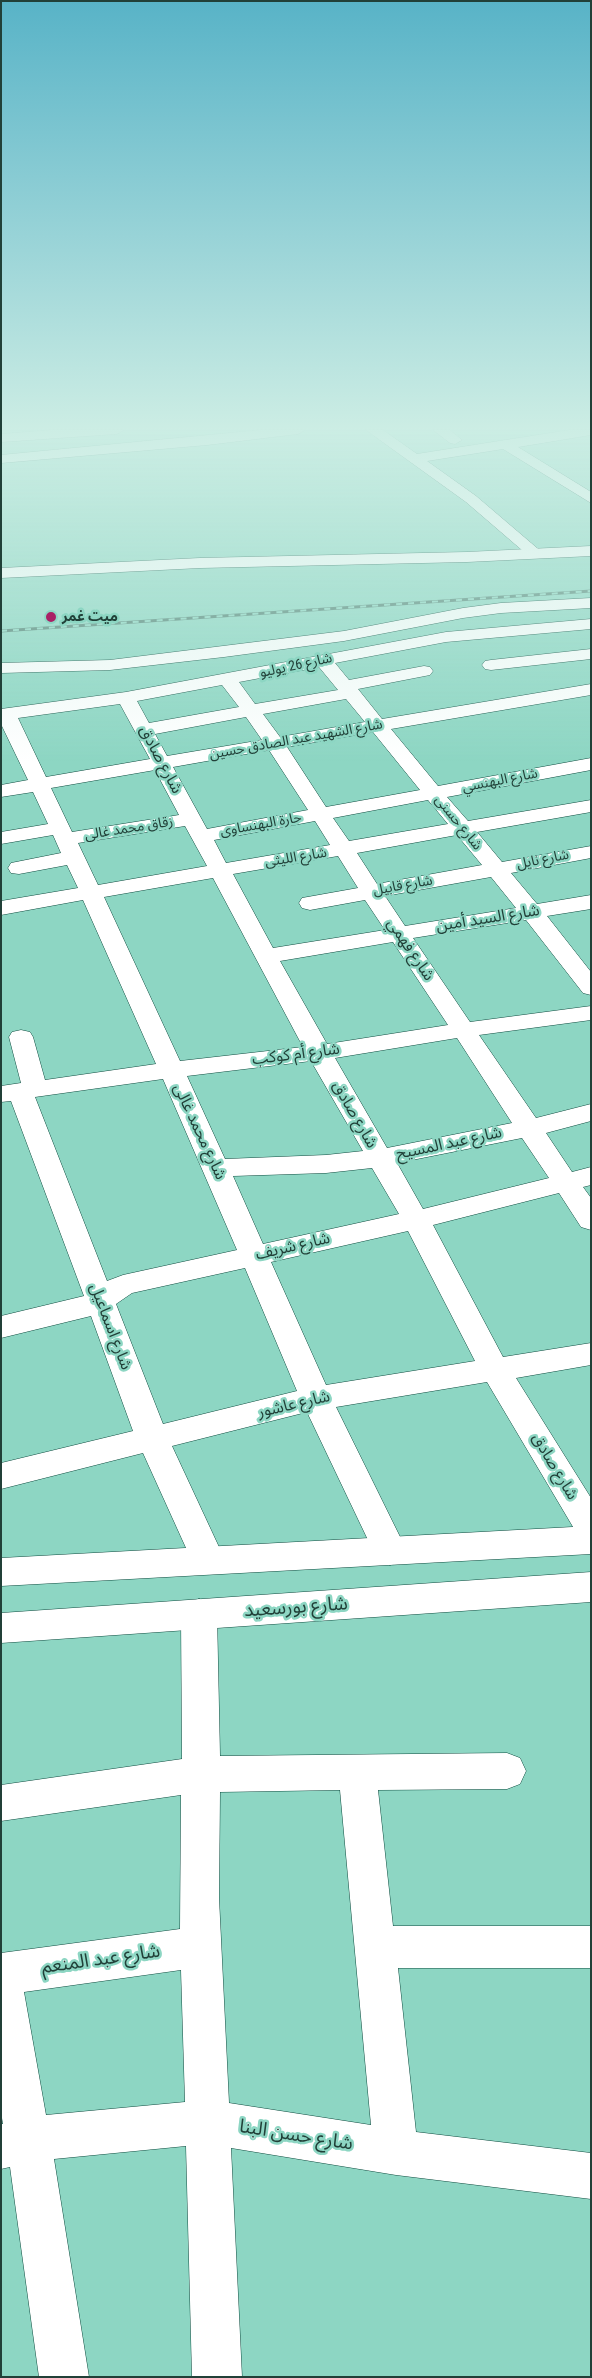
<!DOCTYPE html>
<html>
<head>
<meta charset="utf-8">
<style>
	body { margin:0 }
	#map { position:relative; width:592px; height:2378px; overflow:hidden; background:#8dd6c3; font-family:"Roboto Condensed",sans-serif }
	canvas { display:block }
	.frame { position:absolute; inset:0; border:2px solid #214038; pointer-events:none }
</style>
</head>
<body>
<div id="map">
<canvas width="592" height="2378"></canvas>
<div class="frame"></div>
</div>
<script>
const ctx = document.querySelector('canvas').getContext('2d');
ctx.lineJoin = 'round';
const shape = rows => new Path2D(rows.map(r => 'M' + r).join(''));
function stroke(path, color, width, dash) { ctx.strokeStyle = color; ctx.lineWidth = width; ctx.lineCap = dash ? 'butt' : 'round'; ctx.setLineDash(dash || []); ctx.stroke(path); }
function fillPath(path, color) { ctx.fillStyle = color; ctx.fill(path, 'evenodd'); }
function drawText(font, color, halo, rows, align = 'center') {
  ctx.font = font + ' "Roboto Condensed","Noto Sans Arabic",sans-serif'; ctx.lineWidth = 5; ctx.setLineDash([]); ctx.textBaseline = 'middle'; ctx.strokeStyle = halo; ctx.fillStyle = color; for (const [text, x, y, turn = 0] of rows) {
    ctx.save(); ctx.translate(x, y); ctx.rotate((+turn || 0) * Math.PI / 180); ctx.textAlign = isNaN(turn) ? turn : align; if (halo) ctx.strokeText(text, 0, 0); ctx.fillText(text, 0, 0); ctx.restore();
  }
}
const street = shape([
	[51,430,124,430,117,434,1,442,1,434,51,430],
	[260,430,305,430,298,434,207,445,1,463,1,455,260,430],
	[366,430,383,430,417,454,569,430,591,430,591,435,518,447,591,492,591,503,503,449,427,461,476,496,544,554,542,557,530,557,466,502,366,430],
	[433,430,450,430,462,440,455,444,450,443,433,430],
	[591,598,591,608,501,613,463,618,344,641,224,657,110,670,1,673,1,663,110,660,344,631,463,608,501,603,591,598],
	[591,619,591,629,446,642,335,663,349,680,424,666,430,667,433,671,430,675,358,689,382,719,591,684,591,695,391,729,438,786,591,758,591,770,447,797,468,821,591,800,591,812,477,832,502,862,591,846,591,858,511,873,537,904,591,895,591,909,547,916,591,972,591,995,583,993,526,920,413,938,470,1022,591,1006,591,1020,479,1035,536,1118,591,1104,591,1121,546,1133,572,1172,591,1167,591,1185,583,1187,591,1198,591,1230,581,1227,559,1193,433,1225,503,1357,591,1343,591,1365,516,1378,591,1498,591,1541,579,1537,487,1382,336,1407,407,1551,402,1561,390,1565,378,1561,307,1412,172,1446,225,1560,220,1570,208,1574,196,1570,143,1453,1,1489,1,1463,133,1431,91,1316,1,1338,1,1316,84,1296,11,1101,1,1102,1,1086,21,1083,9,1037,12,1032,21,1030,30,1032,33,1037,45,1080,156,1064,83,900,1,915,1,901,78,888,67,865,19,874,11,873,8,868,11,863,61,853,53,835,1,844,1,832,48,824,33,792,1,797,1,785,28,780,1,724,1,709,126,692,446,632,591,619],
	[319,667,338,690,255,704,239,682,319,667],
	[222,685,239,707,149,723,137,701,222,685],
	[346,699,365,722,280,737,263,714,346,699],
	[120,704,150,759,46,777,18,718,120,704],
	[246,717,262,740,167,756,155,734,246,717],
	[373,732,420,790,326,807,287,747,373,732],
	[269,750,308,810,207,829,173,767,269,750],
	[155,770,179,815,72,832,51,788,155,770],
	[428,800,448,824,349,841,333,818,428,800],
	[315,821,330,845,226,863,214,840,315,821],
	[185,826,207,866,98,885,78,843,185,826],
	[457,835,482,865,377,884,357,853,457,835],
	[338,856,358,888,302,898,299,903,302,908,310,910,365,900,385,930,273,948,233,874,338,856],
	[491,877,516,908,405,926,385,896,491,877],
	[213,878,303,1047,180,1061,104,897,213,878],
	[393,942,448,1025,327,1044,280,961,393,942],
	[457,1038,512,1123,387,1148,335,1058,457,1038],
	[311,1061,363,1151,326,1155,225,1159,187,1076,311,1061],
	[163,1079,237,1250,123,1275,107,1281,35,1097,163,1079],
	[522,1138,549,1178,423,1209,397,1163,522,1138],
	[372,1168,399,1214,263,1244,233,1176,326,1173,372,1168],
	[408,1231,475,1361,326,1385,271,1262,408,1231],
	[245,1268,297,1391,163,1424,116,1304,132,1293,245,1268],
	[591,649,591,659,491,670,485,669,482,665,485,661,491,660,591,649],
	[199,1599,211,1603,217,1614,220,1756,507,1753,520,1758,526,1771,520,1784,507,1789,378,1790,393,1926,591,1926,591,1968,398,1968,416,2132,591,2153,591,2199,396,2175,231,2148,242,2377,192,2377,186,2146,54,2159,89,2377,39,2377,10,2167,1,2169,1,2124,3,2124,1,2112,1,1953,180,1929,181,1795,1,1821,1,1785,182,1759,181,1614,187,1603,199,1599],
	[340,1790,371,2125,229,2103,219,1898,220,1792,340,1790],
	[181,1970,185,2102,46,2115,24,1992,181,1970]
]);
const secondary = shape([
	[591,546,591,556,467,562,200,568,1,578,1,568,200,558,467,552,591,546],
	[591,1526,591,1554,1,1586,1,1558,591,1526],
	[591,1572,591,1602,1,1643,1,1613,591,1572]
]);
stroke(street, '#104c40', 1);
stroke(secondary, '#104c40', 1);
fillPath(street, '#fff');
fillPath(secondary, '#fff');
const rail = shape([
	[1,631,591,591]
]);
stroke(rail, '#508174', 3);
stroke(rail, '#8dd6c3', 2, [6]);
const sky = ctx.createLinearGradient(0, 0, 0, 763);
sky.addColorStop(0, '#58b3c7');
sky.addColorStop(0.56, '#ccede4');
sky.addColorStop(1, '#ccede400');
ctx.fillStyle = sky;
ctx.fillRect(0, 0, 592, 763);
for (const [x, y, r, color] of [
	[51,617,6,"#a92065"]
]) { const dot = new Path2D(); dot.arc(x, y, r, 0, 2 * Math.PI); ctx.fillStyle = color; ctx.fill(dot); stroke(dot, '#8dd6c3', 2); }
drawText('bold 14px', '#214038', '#8dd6c3', [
	["ميت غمر",62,617]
], 'left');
drawText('14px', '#214038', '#8dd6c3', [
	["شارع 26 يوليو",296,666,-12],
	["شارع الشهيد عبد الصادق حسين",296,740,-10],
	["شارع البهنسي",500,781,-11],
	["شارع حسنى",458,823,51],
	["حارة البهنساوى",261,825,-10],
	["زقاق محمد غالى",129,829,-9],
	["شارع الليثى",296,858,-9],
	["شارع نايل",543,860,-11],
	["شارع قابيل",403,886,-10]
]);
drawText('16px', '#214038', '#8dd6c3', [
	["شارع صادق",160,760,62],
	["شارع السيد أمين",488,919,-9],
	["شارع فهمي",410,950,56],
	["شارع أم كوكب",296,1055,-7],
	["شارع صادق",354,1115,60],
	["شارع محمد غالى",199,1132,65],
	["شارع عبد المسيح",449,1144,-12],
	["شارع شريف",293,1247,-13],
	["شارع اسماعيل",110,1327,69],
	["شارع عاشور",294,1405,-13],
	["شارع صادق",554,1467,59]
]);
drawText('19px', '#214038', '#8dd6c3', [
	["شارع بورسعيد",296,1608,-4],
	["شارع عبد المنعم",101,1960,-8],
	["شارع حسن البنا",296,2136,9]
]);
</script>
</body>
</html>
